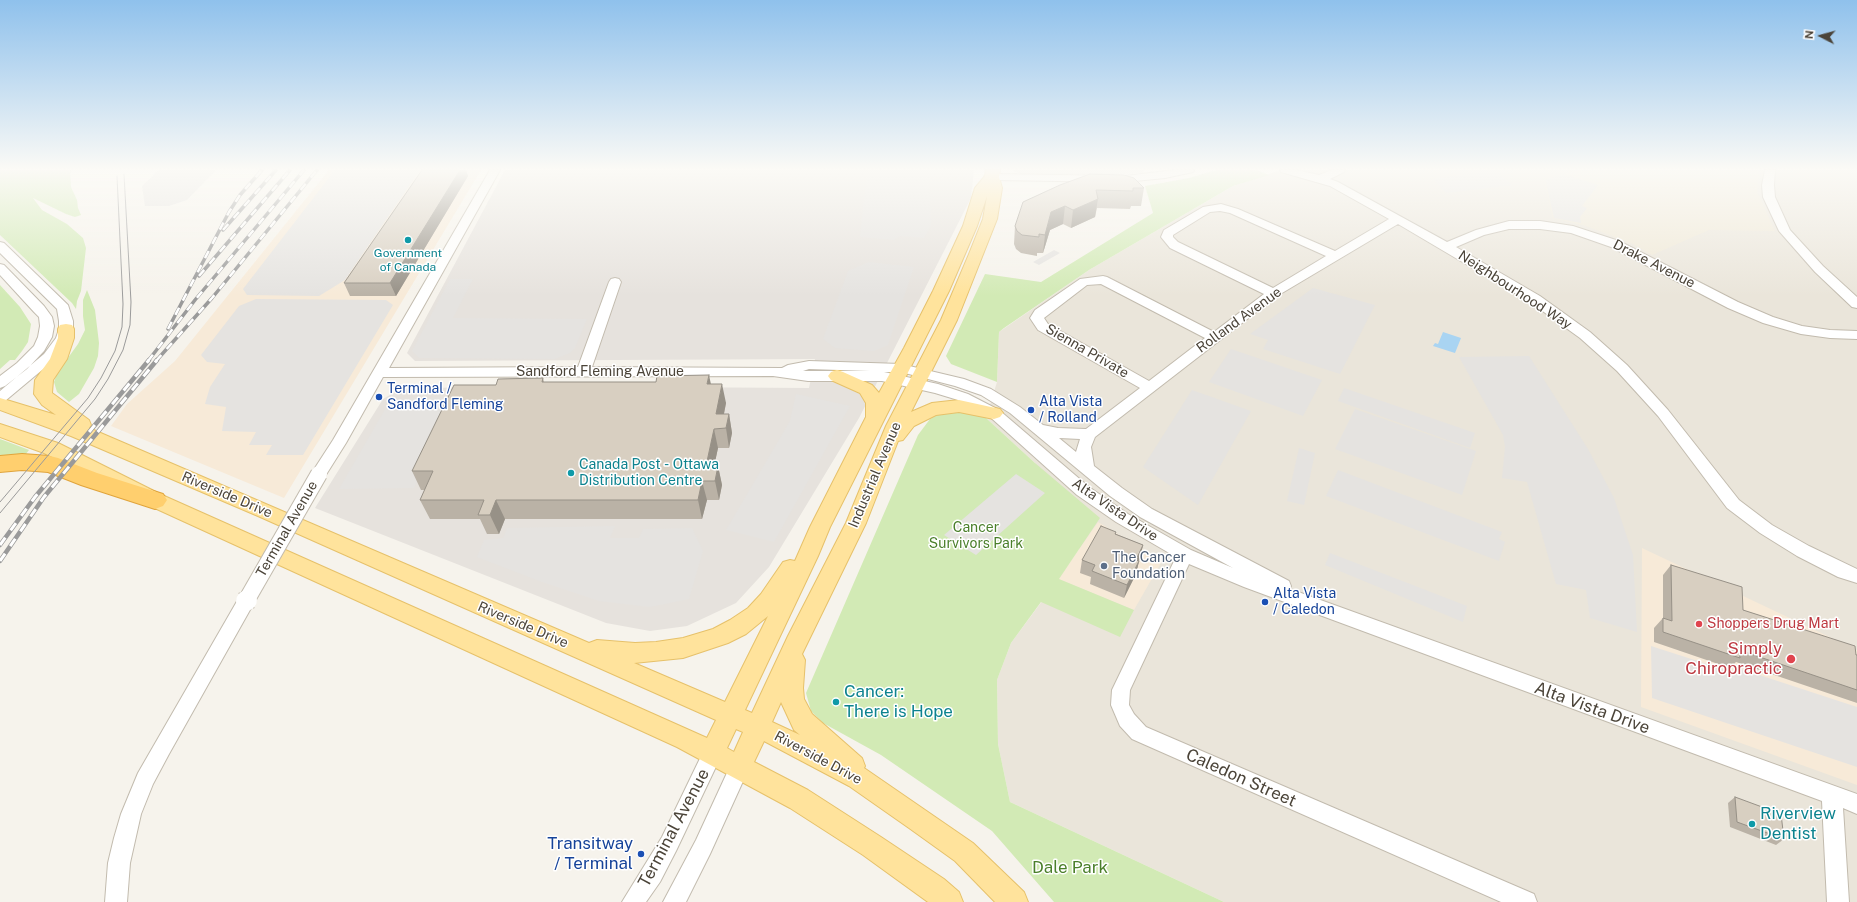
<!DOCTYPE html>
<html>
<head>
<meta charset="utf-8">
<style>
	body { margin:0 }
	#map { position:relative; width:1857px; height:902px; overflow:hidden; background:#f6f3ec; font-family:"Public Sans",sans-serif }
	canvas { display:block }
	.north { position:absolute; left:1801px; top:16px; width:40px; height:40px; -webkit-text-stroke:3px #fff; paint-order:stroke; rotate:276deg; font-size:11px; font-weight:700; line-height:16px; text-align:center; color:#4b4439 }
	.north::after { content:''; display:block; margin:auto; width:14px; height:18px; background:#4b4439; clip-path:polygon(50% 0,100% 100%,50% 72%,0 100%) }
</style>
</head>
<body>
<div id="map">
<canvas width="1857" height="902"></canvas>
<div class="north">N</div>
</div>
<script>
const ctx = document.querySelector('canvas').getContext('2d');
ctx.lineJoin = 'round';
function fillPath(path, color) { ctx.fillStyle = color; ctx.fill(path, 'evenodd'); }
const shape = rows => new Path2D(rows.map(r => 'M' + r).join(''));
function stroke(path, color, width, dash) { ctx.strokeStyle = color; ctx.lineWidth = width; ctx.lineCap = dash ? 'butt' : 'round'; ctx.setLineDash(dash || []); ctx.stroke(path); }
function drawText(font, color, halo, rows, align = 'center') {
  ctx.font = font + ' "Public Sans",sans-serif'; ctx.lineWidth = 3; ctx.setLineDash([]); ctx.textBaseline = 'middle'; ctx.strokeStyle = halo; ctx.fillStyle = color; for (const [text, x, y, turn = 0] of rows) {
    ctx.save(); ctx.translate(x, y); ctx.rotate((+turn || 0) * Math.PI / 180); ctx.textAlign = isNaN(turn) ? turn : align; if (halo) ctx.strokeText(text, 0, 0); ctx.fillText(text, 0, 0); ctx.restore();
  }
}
fillPath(shape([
	[1282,170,1857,170,1857,902,1224,902,1010,802,998,744,997,680,1011,643,1080,550,1035,463,986,418,997,382,999,332,1089,270,1233,186]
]), '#eae5da');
fillPath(shape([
	[329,170,481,170,284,498,111,426,127,404,175,361],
	[1098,522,1162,561,1134,610,1058,579],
	[1642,548,1857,650,1857,785,1641,707]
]), '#f7ead8');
fillPath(shape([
	[505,170,974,170,971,198,859,418,769,567,736,603,687,626,650,631,606,623,315,508,383,399,397,391,408,389,492,386,809,388,815,359,415,361,407,353],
	[1012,170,1143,170,1144,173,1118,174,1022,174]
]), '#e6e2dd');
fillPath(shape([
	[1579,170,1753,170,1759,171,1757,192,1775,231,1709,230,1652,255,1633,244,1586,226,1553,218,1544,179]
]), '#efe8d6');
fillPath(shape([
	[0,170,70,170,71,187,77,200,78,208,81,215,75,217,66,214,33,198,42,210,67,224,83,238,86,248,81,291,77,301,76,309,72,303,0,235],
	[1216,170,1255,170,1269,175,1233,186,1089,270,1004,328,999,332,997,382,951,364,946,356,985,274,1041,282,1153,213,1145,186,1189,178],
	[0,285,20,307,31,324,28,342,22,351,15,360,10,360,0,369],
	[87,290,95,310,99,343,98,356,94,368,79,394,69,402,57,392,54,382,57,373,78,344,85,330,83,316,83,300],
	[945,411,970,412,986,418,1035,463,1100,518,1059,579,1134,610,1120,637,1041,602,1011,643,997,680,998,744,1010,802,1224,902,1054,902,992,831,881,755,823,723,811,711,806,693,918,435,930,419],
	[0,439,16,445,29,450,22,459,0,460]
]), '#d2eab5');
fillPath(shape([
	[159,170,216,170,187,200,169,206,145,206,142,186],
	[335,170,420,170,345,280,319,296,247,295,243,289],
	[867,170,929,170,931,226,924,238,900,236,894,240,860,237],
	[1494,170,1513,185,1446,193,1433,179],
	[1564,174,1598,185,1582,206,1587,208,1580,217,1581,223,1554,218,1545,179],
	[1054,250,1060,253,1039,265,1033,262],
	[869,262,914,267,888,345,874,351,835,348,823,339,848,271],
	[450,279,473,279,453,318,587,319,575,348,570,353,555,359,419,358,412,351],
	[1313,288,1375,305,1340,374,1263,349,1268,340,1250,334],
	[256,299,386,300,393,305,303,455,266,455,272,445,249,445,256,432,222,431,226,407,205,404,210,387,225,364,207,362,201,355,239,306],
	[1231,349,1322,380,1303,416,1209,382],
	[1529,356,1588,449,1614,498,1633,555,1637,632,1590,618,1586,590,1556,584,1527,482,1502,478,1505,447,1503,435,1459,357],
	[1344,388,1475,433,1470,448,1338,401],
	[1192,390,1251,411,1198,505,1143,467],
	[796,394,850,406,774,542,726,530,790,421],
	[449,397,456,401,414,488,339,489,391,399],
	[1355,409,1476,451,1462,495,1335,449],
	[1299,448,1315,453,1304,505,1287,501],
	[1338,470,1502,532,1499,539,1505,542,1499,561,1326,496],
	[1016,474,1045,493,976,555,944,535],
	[615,526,610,538,639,538,643,529,692,528,703,551,689,599,650,607,599,601,542,582,477,557,484,540,503,538,507,528],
	[1330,553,1467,606,1463,622,1325,565],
	[1651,646,1741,675,1741,669,1857,707,1857,767,1652,698]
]), '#e5e3e0');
fillPath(shape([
	[1443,332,1461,338,1455,353,1433,346,1435,343,1438,344]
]), '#a9d4f2');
const minor = shape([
	[490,170,500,170,389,368,578,367,609,282,611,279,615,278,619,279,621,282,592,367,782,368,788,365,809,361,901,364,964,379,991,389,1020,407,1043,425,1058,428,1086,429,1140,388,1038,330,1030,318,1035,310,1080,279,1103,276,1107,277,1214,332,1264,294,1170,248,1161,237,1164,230,1203,207,1221,204,1238,209,1335,251,1389,219,1330,186,1281,172,1280,170,1296,170,1319,175,1332,170,1345,170,1344,172,1330,179,1338,182,1447,242,1476,230,1509,221,1540,221,1573,226,1619,241,1738,302,1773,317,1802,326,1830,330,1857,331,1857,339,1830,338,1801,334,1763,323,1728,308,1611,247,1571,233,1540,229,1509,229,1484,235,1456,247,1540,296,1590,332,1627,365,1668,410,1739,500,1772,525,1809,546,1857,569,1857,583,1838,577,1797,556,1760,533,1727,508,1658,416,1617,371,1580,338,1530,302,1398,224,1277,296,1095,437,1091,447,1094,466,1122,488,1152,509,1289,581,1291,586,1290,589,1857,794,1857,814,1843,808,1849,902,1827,902,1822,801,1244,587,1189,564,1130,690,1129,705,1134,714,1146,727,1534,894,1537,902,1501,902,1132,739,1120,726,1111,705,1112,690,1176,557,1116,522,1077,495,989,416,958,400,935,393,882,381,808,381,773,376,383,377,346,443,324,478,319,480,314,478,311,474,333,440,490,170],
	[1220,211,1230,213,1326,256,1273,288,1178,242,1173,237,1173,235,1210,212,1220,211],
	[1101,284,1205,338,1149,381,1048,324,1044,318,1087,285,1101,284],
	[809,369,870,371,803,371,809,369],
	[884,372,901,372,955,386,981,395,1010,413,1110,496,1140,517,1233,568,1191,550,1128,514,1089,487,999,410,968,394,938,384,884,372],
	[1059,438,1080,439,1076,452,1059,438],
	[1175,170,1194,170,1193,172,1165,178,1125,182,992,180,987,177,992,174,1125,176,1175,170],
	[1765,170,1775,170,1774,185,1775,197,1790,230,1823,266,1857,297,1857,308,1852,307,1815,272,1779,231,1763,197,1762,185,1765,170],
	[0,242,4,243,68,305,73,321,73,329,69,339,54,360,5,401,0,403,0,391,44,354,56,338,59,329,59,321,57,309,53,305,0,253,0,242],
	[0,264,4,265,44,306,52,317,54,326,52,337,44,351,27,369,5,386,0,388,0,376,17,363,34,346,38,337,40,326,39,317,34,312,0,275,0,264],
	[246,594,252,596,255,601,169,754,153,784,141,814,130,863,127,902,105,902,108,863,114,838,121,814,138,773,240,596,246,594],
	[712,745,719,748,722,754,676,851,660,882,646,902,622,902,662,837,705,748,712,745],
	[739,759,746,762,749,768,710,854,686,902,663,902,696,840,732,762,739,759]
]);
const major = shape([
	[986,170,1000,170,999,177,1002,188,997,219,957,320,911,412,932,403,959,400,1000,409,1003,413,1000,417,994,419,959,412,936,415,914,426,903,440,898,441,866,523,802,654,805,660,803,688,804,699,812,714,862,758,865,766,864,768,973,843,1024,892,1028,902,995,902,955,861,909,828,849,786,764,741,754,762,808,790,881,837,944,879,959,892,963,902,928,902,863,855,790,808,677,747,148,505,44,453,0,437,0,424,58,443,162,495,707,738,716,720,258,516,71,436,0,410,0,398,56,415,42,405,34,394,35,380,50,359,58,338,58,329,60,325,66,324,72,325,74,329,74,338,67,359,53,380,52,393,89,420,91,425,89,428,589,643,597,640,635,643,656,642,683,638,713,629,730,620,748,608,761,594,783,562,790,560,795,561,810,527,866,417,866,403,860,393,831,380,828,376,831,372,837,370,843,372,872,385,879,393,904,348,933,291,963,226,975,188,985,176,986,170],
	[987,196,983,219,969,254,941,320,886,426,846,523,788,636,752,713,745,710,818,556,830,527,949,291,977,226,987,196],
	[768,616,725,702,634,663,683,658,728,643,746,634,768,616],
	[781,702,794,730,800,735,772,722,781,702],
	[736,729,743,732,734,752,727,748,736,729]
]);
const highway = shape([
	[22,454,50,456,58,458,97,473,163,494,167,500,163,506,155,509,81,485,48,472,22,470,0,472,0,456,22,454]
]);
stroke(minor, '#c2bbae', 2);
stroke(major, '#e6c16a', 2);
stroke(highway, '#e0a43c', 2);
fillPath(minor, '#fff');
fillPath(major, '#ffe39c');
fillPath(highway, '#ffcf6e');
stroke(shape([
	[0,502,88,398,101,378,115,351,122,327,123,304,117,176],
	[0,513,95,399,108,379,123,350,130,325,131,302,124,174]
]), '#9a9a9a', 1);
const railFar1 = shape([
	[223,230,276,170],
	[199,276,290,170],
	[168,329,229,212,240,195,262,170],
	[148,361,195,300,304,170],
	[156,361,212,298,317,170]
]);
const rail = shape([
	[0,545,35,497,149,360],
	[0,561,44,497,157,360]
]);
stroke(railFar1, '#9a9a9a', 3.5);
stroke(rail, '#9a9a9a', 4.5);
stroke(railFar1, '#fff', 2.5, [8]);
stroke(rail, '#fff', 3, [9]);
const minorBridgeFar1 = shape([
	[246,601,319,474]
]);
const minorBridge = shape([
	[246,601,247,600]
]);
stroke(minorBridgeFar1, '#c2bbae', 18, []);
stroke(minorBridge, '#c2bbae', 22, []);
stroke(minorBridgeFar1, '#fff', 16);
stroke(minorBridge, '#fff', 20);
fillPath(shape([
	[422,170,466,170,468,176,396,296,350,296,344,283],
	[1090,174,1144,188,1141,206,1131,206,1130,209,1097,208,1095,217,1071,228,1063,224,1050,230,1043,253,1037,253,1037,256,1021,253,1016,249,1014,244,1015,226],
	[543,378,544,382,711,384,726,403,724,414,729,414,732,433,729,448,718,448,714,466,718,466,722,485,719,500,707,500,702,519,505,519,499,534,487,534,480,519,430,519,420,500,425,490,421,490,412,471,496,385],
	[1116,532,1116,534,1143,545,1136,574,1124,598,1090,584,1091,577,1080,573,1082,560],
	[1671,565,1743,610,1857,655,1857,703,1736,662,1730,668,1654,642,1654,628,1663,618,1663,575],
	[1735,797,1784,839,1776,845,1730,827,1728,803]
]), '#bab2a6');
fillPath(shape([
	[460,170,466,170,468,176,396,296,390,283],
	[1098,199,1095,217,1071,228,1073,210],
	[1065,206,1063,224,1050,230,1043,253,1045,235,1051,212],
	[709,375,713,394,707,384],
	[722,384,726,403,721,428,716,414],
	[729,414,732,433,729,448,726,428],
	[714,429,718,448,711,481,706,466],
	[718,466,722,485,719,500,715,481],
	[702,481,707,500,702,519,698,500],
	[496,500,505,519,499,534,490,515],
	[1143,545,1140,558,1133,573,1136,560],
	[1139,561,1136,574,1124,598,1127,585]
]), '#979187');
const building = shape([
	[422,170,460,170,390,283,344,283,422,170],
	[1090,174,1124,175,1134,178,1144,188,1133,188,1133,191,1096,190,1098,199,1073,210,1065,206,1051,212,1045,235,1039,234,1039,237,1022,235,1017,231,1015,226,1023,202,1060,185,1090,174],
	[709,375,707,384,722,384,716,414,729,414,726,428,714,429,706,466,718,466,715,481,702,481,698,500,496,500,490,515,478,515,484,500,420,500,433,471,412,471,454,385,496,385,498,379,543,378,542,382,656,382,657,376,709,375],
	[1101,526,1116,532,1115,534,1143,545,1136,560,1139,561,1127,585,1092,571,1095,565,1082,560,1101,526],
	[1671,565,1742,587,1743,610,1855,646,1856,655,1857,655,1857,690,1739,650,1740,658,1663,632,1663,618,1672,621,1671,565],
	[1735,797,1781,814,1784,839,1737,822,1735,797]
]);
fillPath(building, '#d8cfc1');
stroke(building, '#979187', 1);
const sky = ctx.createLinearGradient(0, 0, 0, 296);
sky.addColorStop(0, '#8fc1ec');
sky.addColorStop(0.57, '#fbfaf6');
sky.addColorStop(1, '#fbfaf600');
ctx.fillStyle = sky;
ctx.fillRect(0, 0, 1857, 296);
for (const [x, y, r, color] of [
	[408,240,4,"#0f9aa8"],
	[379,397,4,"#1a4fb4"],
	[1031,410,4,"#1a4fb4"],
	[571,473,4,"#0f9aa8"],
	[1104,566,4,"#5c6f8a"],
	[1265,602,4,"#1a4fb4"],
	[1699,624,4,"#e0444e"],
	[1791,659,5,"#e0444e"],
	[836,702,4,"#0f9aa8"],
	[1752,824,4,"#0f9aa8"],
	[641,854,4,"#1a4fb4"]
]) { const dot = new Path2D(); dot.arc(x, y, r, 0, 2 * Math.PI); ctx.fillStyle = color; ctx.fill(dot); stroke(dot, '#fff', 1.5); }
drawText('12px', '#0d838f', '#fff', [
	["Government",408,253],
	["of Canada",408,267]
]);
drawText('14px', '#4b4439', '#fff', [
	["Drake Avenue",1654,264,27],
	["Neighbourhood Way",1515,290,33],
	["Rolland Avenue",1239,320,-36],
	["Sienna Private",1087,351,30],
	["Sandford Fleming Avenue",600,372],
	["Industrial Avenue",875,475,-67],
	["Riverside Drive",227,495,23],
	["Alta Vista Drive",1115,510,34],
	["Terminal Avenue",287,529,-60],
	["Riverside Drive",523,625,23],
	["Riverside Drive",818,758,28]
]);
drawText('14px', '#164399', '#fff', [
	["Terminal /",387,389],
	["Sandford Fleming",387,405],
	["Alta Vista",1039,402],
	["/ Rolland",1039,418],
	["Alta Vista",1273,594],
	["/ Caledon",1273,610]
], 'left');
drawText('14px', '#0d838f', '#fff', [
	["Canada Post - Ottawa",579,465],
	["Distribution Centre",579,481]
], 'left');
drawText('14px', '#4a7f2a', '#fff', [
	["Cancer",976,528],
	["Survivors Park",976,544]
]);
drawText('14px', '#4e5e75', '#fff', [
	["The Cancer",1112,558],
	["Foundation",1112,574]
], 'left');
drawText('14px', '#be3a42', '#fff', [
	["Shoppers Drug Mart",1707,624]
], 'left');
drawText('17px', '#be3a42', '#fff', [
	["Simply",1782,649],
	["Chiropractic",1782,669]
], 'right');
drawText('17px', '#0d838f', '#fff', [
	["Cancer:",844,692],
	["There is Hope",844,712],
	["Riverview",1760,814],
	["Dentist",1760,834]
], 'left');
drawText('17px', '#4b4439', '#fff', [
	["Alta Vista Drive",1592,708,20],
	["Caledon Street",1241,778,24],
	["Terminal Avenue",674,828,-62]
]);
drawText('17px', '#164399', '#fff', [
	["Transitway",633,844],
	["/ Terminal",633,864]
], 'right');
drawText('17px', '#4a7f2a', '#fff', [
	["Dale Park",1070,868]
]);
</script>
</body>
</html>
